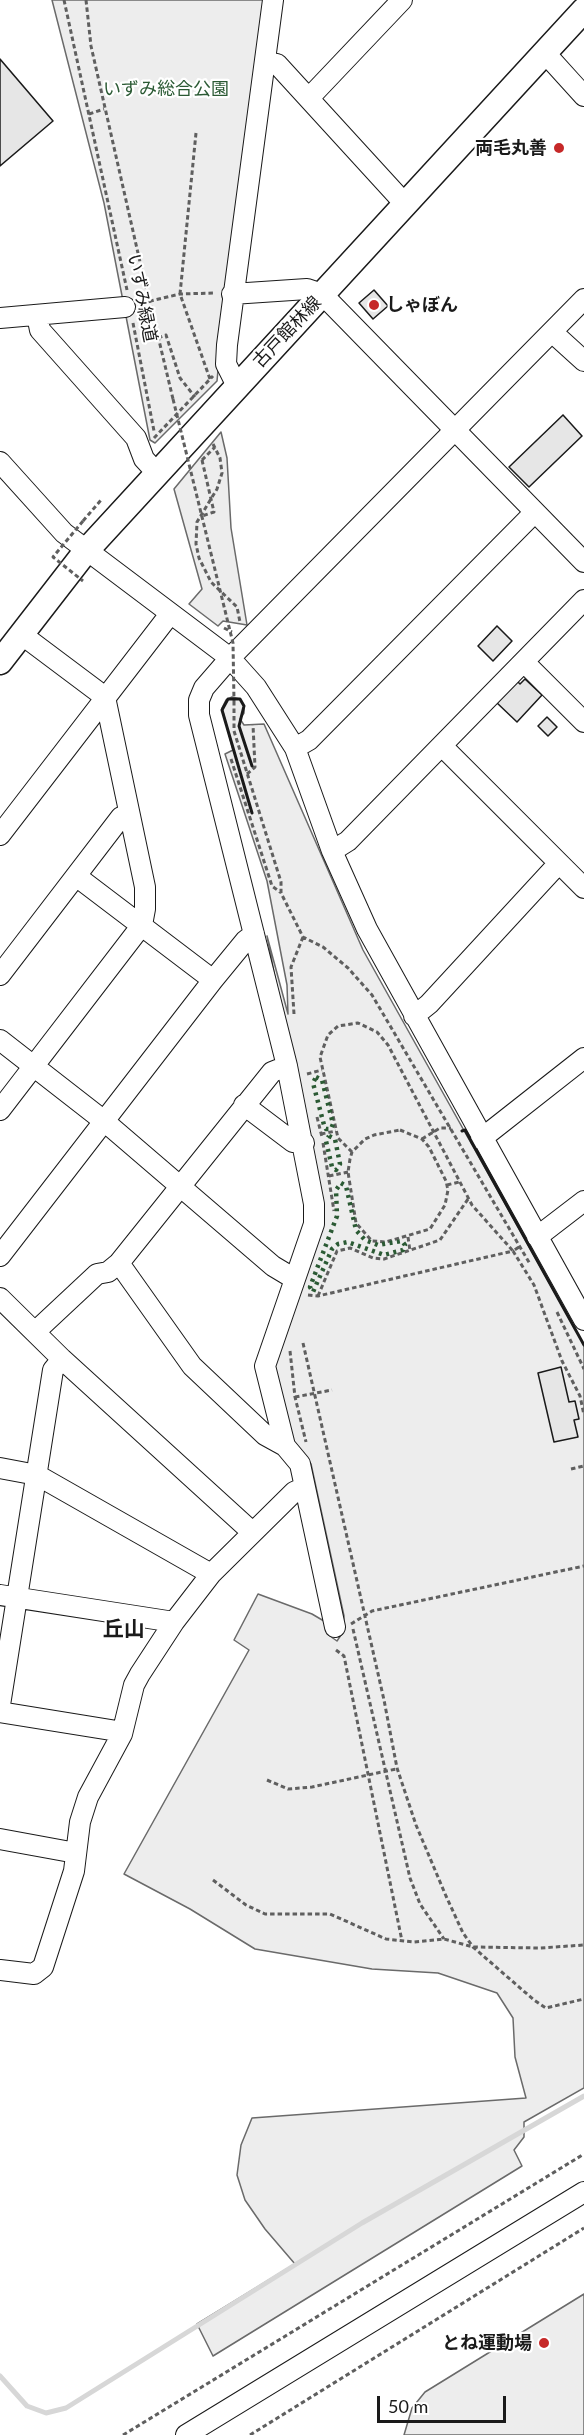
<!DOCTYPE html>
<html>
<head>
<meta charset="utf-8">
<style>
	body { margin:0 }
	#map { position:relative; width:584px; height:2435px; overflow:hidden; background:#fff; font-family:Lato,sans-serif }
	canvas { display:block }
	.scale { position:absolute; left:377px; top:2396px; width:129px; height:27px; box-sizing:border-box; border:3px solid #1a1a1a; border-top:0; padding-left:8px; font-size:18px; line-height:21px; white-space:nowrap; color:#1a1a1a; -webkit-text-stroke:4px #fff; paint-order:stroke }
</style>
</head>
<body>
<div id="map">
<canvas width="584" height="2435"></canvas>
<div class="scale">50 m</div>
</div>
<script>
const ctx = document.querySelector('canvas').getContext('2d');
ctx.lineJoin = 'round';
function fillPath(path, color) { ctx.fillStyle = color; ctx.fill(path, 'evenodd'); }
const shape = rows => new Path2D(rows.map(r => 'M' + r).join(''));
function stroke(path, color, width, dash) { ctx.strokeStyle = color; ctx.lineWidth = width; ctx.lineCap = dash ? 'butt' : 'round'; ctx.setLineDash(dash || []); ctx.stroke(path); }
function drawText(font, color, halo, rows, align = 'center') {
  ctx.font = font + ' Lato,"Noto Sans JP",sans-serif'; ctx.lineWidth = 4.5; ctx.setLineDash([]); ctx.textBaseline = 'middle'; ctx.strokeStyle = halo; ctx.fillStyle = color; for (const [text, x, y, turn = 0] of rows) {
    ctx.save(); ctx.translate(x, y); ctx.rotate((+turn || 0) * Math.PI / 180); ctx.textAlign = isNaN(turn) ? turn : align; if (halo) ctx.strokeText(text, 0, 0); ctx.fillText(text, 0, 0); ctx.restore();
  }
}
const built = shape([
	[52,0,267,0,225,293,217,381,155,443,150,440,104,203,52,0],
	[221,432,227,458,231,528,247,625,223,621,218,626,189,604,202,589,174,489,221,432],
	[232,697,240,699,244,706,244,713,240,719,244,725,264,724,363,950,584,1345,584,2088,524,2122,524,2137,514,2150,522,2166,213,2356,197,2324,295,2264,265,2229,245,2200,237,2175,241,2145,252,2118,526,2098,515,2057,513,2018,497,1993,438,1973,372,1969,255,1949,190,1909,124,1874,249,1650,234,1640,258,1594,312,1614,329,1624,327,1634,337,1641,343,1632,344,1616,311,1464,293,1443,273,1371,322,1222,267,936,288,1014,287,985,267,881,225,754,233,750,222,708,226,700,232,697],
	[584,2294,584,2435,404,2435,412,2408,425,2392,584,2294]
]);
fillPath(built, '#ededed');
stroke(built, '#6a6a6a', 1.5);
stroke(shape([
	[0,2376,27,2406,46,2413,66,2408,362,2223,584,2096]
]), '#d7d7d7', 5);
const building = shape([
	[0,59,53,121,0,166,0,59],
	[374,290,388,306,373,319,359,303,374,290],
	[563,415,582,436,529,487,509,467,563,415],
	[497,626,512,641,493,661,478,646,497,626],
	[525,679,542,695,517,722,496,702,516,680,520,684,525,679],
	[547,717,557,727,548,736,538,726,547,717],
	[561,1367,569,1402,575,1401,579,1419,574,1420,578,1437,554,1442,538,1373,561,1367]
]);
fillPath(building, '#e6e6e6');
stroke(building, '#1a1a1a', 1.5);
const minor = shape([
	[545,53,584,96],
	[266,62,277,64,405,204],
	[309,98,402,0],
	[232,294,307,289,322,294,584,562],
	[37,315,40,330,136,438,144,459,157,473],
	[0,318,125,307],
	[552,332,584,361],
	[237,386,226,364,227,345,273,0],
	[0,462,64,533,230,658,256,687,295,748,332,851,367,929,584,1320],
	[524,662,584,722],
	[442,746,584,888],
	[295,748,309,740,535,512],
	[0,835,170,614],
	[332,851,348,841,584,600],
	[76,876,213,980],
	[0,975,121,817,129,814],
	[414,1016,429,1004,559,863],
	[0,1040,104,1121,273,1266,293,1278],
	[244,1105,293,1142,304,1143],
	[0,1110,142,925,145,909,145,887,105,697,21,634],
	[481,1139,584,1058],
	[537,1237,584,1201],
	[0,1256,213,980,245,941,254,934],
	[119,1263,192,1366,265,1435,285,1446],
	[0,1298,62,1359,252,1532],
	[36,1331,97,1274,108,1272,119,1263,272,1072,287,1066],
	[0,1468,37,1475,211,1574],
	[0,1595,174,1622],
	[335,1627,300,1464,285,1446,265,1366,314,1224,314,1204,287,1066,199,715,199,700,204,688,230,658,584,299],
	[0,1705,53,1370,62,1359],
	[0,1712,117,1731,122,1734],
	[0,1839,76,1853],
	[0,1970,34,1974,43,1967,74,1871,80,1822,88,1797,122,1734,134,1685,140,1674,174,1622,211,1574,294,1492,303,1488],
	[186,2435,584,2192]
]);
const major = shape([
	[0,662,86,551,584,10]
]);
stroke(minor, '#1a1a1a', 22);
stroke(major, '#1a1a1a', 27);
stroke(shape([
	[64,0,127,290],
	[86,0,91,46,145,284],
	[89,114,104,109],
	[196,133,180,294,211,382],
	[142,303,180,294,215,293],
	[151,307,173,399],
	[133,323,154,431],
	[158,338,166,335,180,378,195,397],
	[154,438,213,376],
	[213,444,220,458,222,473,217,489,197,522,196,544,199,558,211,582,237,607,240,622],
	[202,460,215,447],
	[83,521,101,500],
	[224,628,232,632],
	[234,701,234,731,281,882,281,893,303,937,323,947,348,968,372,995,530,1264],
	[231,759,272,886,280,892],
	[247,774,255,767,253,725],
	[294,1014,291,967,303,937],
	[307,1074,322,1070],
	[317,1117,322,1137],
	[400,1130,422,1139,429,1147,446,1181,448,1190,445,1205,430,1229,386,1242,372,1241,356,1223,348,1172,350,1159,352,1152,365,1139,374,1135,400,1130],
	[321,1134,336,1131],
	[422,1139,440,1128,451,1128],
	[323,1143,334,1211],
	[352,1152,338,1138,320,1057,328,1035,338,1026,358,1023,377,1032,388,1045,472,1205,513,1251,519,1247],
	[329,1176,348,1172],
	[447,1185,459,1182],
	[408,1237,410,1251],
	[308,1295,318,1296,513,1251,534,1285,562,1361,580,1396,584,1415],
	[318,1296,337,1251,350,1248,373,1258,384,1259,440,1240,468,1199],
	[557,1312,584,1369],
	[303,1343,384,1700,397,1768,416,1825,446,1896,463,1933,473,1947,534,2000,546,2008,584,1999],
	[290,1351,295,1397,306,1442],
	[295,1397,332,1390],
	[571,1469,584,1466],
	[351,1624,372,1611,584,1566],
	[353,1629,410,1878,420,1904,444,1939],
	[336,1650,344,1656,402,1941],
	[267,1780,288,1789,312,1787,396,1769],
	[213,1880,246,1905,265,1914,330,1914,386,1939,414,1942,444,1939,473,1947,540,1948,584,1945],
	[123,2435,584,2154],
	[250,2435,584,2228]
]), '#5f5f5f', 3, [4.5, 3]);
stroke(minor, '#fff', 20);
stroke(major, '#fff', 24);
stroke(shape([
	[145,284,151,307],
	[173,399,233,643,234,701],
	[202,460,214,512,202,516],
	[83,521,53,557,83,581]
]), '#5f5f5f', 3, [4.5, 3]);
stroke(shape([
	[316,1077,322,1080,333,1124,331,1129,326,1129,324,1125,313,1083,316,1077],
	[329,1136,335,1139,340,1164,336,1170,332,1167,326,1141,329,1136],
	[341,1183,346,1186,356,1230,365,1240,378,1245,402,1241,405,1245,403,1250,384,1255,348,1242,338,1244,332,1249,313,1292,310,1287,337,1216,336,1190,341,1183]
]), '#2b5a34', 4.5, [3, 4.5]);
stroke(shape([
	[252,766,239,726,244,706,240,699,228,699,222,710,252,813],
	[462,1131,465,1130,584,1345]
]), '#1a1a1a', 3);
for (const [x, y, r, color] of [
	[559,148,6,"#c62828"],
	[374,305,6,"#c62828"],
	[544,2343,6,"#c62828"]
]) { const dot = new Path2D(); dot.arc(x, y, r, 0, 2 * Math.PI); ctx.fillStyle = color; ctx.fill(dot); stroke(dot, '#fff', 2); }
drawText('18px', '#2b5a34', '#fff', [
	["いずみ総合公園",166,89]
]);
drawText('bold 18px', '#1a1a1a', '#fff', [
	["両毛丸善",547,148],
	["しゃぼん",386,305,"left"],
	["とね運動場",532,2343]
], 'right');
drawText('18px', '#1a1a1a', '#fff', [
	["いずみ緑道",142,298,79],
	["古戸館林線",287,332,-47]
]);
drawText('bold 21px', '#1a1a1a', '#fff', [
	["丘山",124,1629]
]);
</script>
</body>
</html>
